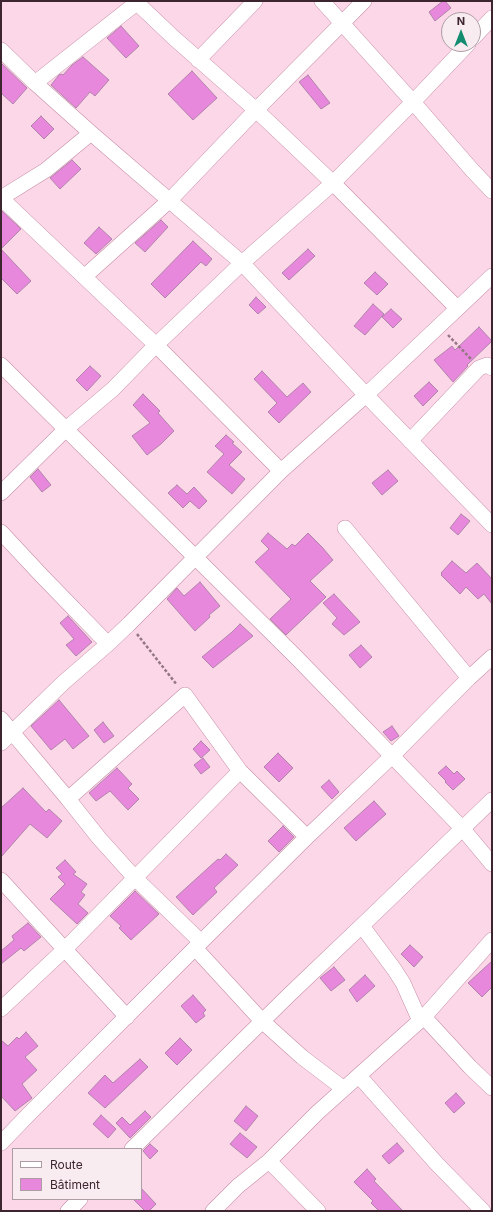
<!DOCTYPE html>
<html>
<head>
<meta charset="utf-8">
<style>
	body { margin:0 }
	#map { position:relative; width:493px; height:1212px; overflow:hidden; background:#fcd7e7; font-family:Inter,sans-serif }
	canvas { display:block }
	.frame { position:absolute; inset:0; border:2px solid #3d2530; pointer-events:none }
	.legend { position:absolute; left:12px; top:1148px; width:130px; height:52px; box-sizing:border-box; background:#f9ecf1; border:1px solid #ae9ca4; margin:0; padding:5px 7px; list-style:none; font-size:12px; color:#3d2530 }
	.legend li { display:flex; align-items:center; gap:8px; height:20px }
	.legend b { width:20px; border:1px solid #ae9ca4 }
	.north { position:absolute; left:441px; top:12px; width:40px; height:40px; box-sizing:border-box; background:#f9ecf1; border:1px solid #ae9ca4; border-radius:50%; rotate:0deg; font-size:11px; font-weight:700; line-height:16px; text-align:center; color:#3d2530 }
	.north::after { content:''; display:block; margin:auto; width:14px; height:18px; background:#148c6f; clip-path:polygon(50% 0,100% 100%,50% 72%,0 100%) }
</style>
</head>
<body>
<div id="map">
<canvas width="493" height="1212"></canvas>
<div class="frame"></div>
<ul class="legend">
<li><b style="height:5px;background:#fff"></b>Route</li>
<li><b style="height:11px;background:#e788dd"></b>Bâtiment</li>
</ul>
<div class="north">N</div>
</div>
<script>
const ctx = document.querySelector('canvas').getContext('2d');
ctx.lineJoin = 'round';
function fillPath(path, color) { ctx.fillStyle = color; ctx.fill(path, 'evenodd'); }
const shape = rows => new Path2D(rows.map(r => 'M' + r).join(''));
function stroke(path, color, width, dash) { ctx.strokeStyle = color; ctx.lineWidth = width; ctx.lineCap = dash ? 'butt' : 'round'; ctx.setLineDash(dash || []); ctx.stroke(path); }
const building = shape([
	[443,1,445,1,451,8,435,21,429,12,443,1],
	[121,26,139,46,126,58,107,38,121,26],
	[83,57,109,80,95,96,90,92,76,108,51,85,59,75,61,74,63,75,72,65,83,57],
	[1,63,27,88,13,104,1,93,1,63],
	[192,71,217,98,193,120,168,94,192,71],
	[308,75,330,103,321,109,299,82,308,75],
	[41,116,54,129,44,139,31,126,41,116],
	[72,160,81,169,60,189,50,178,72,160],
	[1,210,21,229,1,249,1,210],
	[161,220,168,227,145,252,135,243,161,220],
	[99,227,112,239,96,254,84,243,99,227],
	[193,241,212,259,206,266,201,262,165,298,151,284,193,241],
	[1,249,31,281,17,294,1,278,1,249],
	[308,249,315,256,289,280,282,273,308,249],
	[375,272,388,284,377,295,364,283,375,272],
	[256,297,266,307,258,314,249,305,256,297],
	[373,304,384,314,365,335,354,326,373,304],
	[391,309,402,319,393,328,382,317,391,309],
	[479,327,492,341,467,365,468,366,453,382,434,360,452,346,455,350,479,327],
	[90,366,101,376,87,391,76,380,90,366],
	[262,371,287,397,303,383,311,392,279,423,268,412,277,403,254,379,262,371],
	[429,382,438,391,423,406,414,396,429,382],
	[143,394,160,411,158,413,174,431,161,444,147,455,132,436,150,423,133,405,143,394],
	[226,435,234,442,232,443,242,452,229,465,245,479,232,494,207,472,224,454,215,446,226,435],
	[38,469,51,485,42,492,30,477,38,469],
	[388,470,398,481,382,495,372,483,388,470],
	[177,485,187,494,194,487,207,501,199,509,190,501,183,508,168,493,177,485],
	[461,514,470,521,458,535,450,528,461,514],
	[268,533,287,549,292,544,295,546,308,533,322,547,333,560,310,581,326,597,286,635,270,619,291,599,255,562,269,549,261,541,268,533],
	[452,561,466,573,477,563,492,579,492,604,484,594,478,599,466,587,460,594,441,575,442,574,441,573,452,561],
	[200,582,220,606,209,615,210,617,195,631,167,599,177,588,184,596,200,582],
	[334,594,360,622,344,635,332,624,337,618,323,603,334,594],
	[68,616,92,642,76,656,66,645,74,639,60,623,68,616],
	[240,624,253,636,213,668,202,657,232,632,240,624],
	[361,645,372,657,360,668,349,655,361,645],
	[59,700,89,736,73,749,65,739,51,750,31,726,59,700],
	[103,722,114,736,104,743,94,730,103,722],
	[392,726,399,736,391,741,383,732,392,726],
	[201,741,210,750,201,758,193,749,201,741],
	[278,753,293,768,279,782,264,767,278,753],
	[203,758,210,767,201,774,194,765,203,758],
	[446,766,454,774,457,771,465,779,453,790,445,782,446,781,438,773,446,766],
	[117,768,132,784,128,788,139,799,128,810,110,791,96,801,89,793,117,768],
	[329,780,339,792,332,799,321,787,329,780],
	[23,788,46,812,49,809,62,821,47,838,30,824,1,857,1,808,23,788],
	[374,801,386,814,356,841,344,828,374,801],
	[283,826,294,837,279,852,268,841,283,826],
	[226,854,238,865,214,888,217,892,193,915,176,897,218,859,220,860,226,854],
	[65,860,76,872,73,874,87,884,81,892,85,895,78,904,88,913,77,924,50,899,65,884,58,877,62,874,56,868,65,860],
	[135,891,159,914,131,940,119,928,121,926,110,916,135,891],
	[28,923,41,937,24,951,21,948,1,964,1,951,14,940,12,936,28,923],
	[410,945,423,957,414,967,401,954,410,945],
	[492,961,492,987,482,997,468,983,492,961],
	[334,967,345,980,331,991,320,978,334,967],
	[365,975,375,986,357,1002,349,990,365,975],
	[193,995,206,1010,203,1013,205,1016,196,1023,181,1006,193,995],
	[26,1032,38,1046,25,1057,37,1070,22,1084,32,1098,15,1111,1,1096,1,1040,8,1046,17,1037,19,1039,26,1032],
	[180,1038,192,1050,177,1065,165,1053,180,1038],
	[140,1059,148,1067,105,1108,88,1093,105,1075,113,1083,140,1059],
	[456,1093,465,1103,454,1113,445,1103,456,1093],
	[246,1106,258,1116,246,1131,234,1121,246,1106],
	[145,1111,151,1117,130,1138,116,1123,122,1117,130,1125,145,1111],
	[101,1115,116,1129,108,1138,93,1124,101,1115],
	[240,1133,257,1147,247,1158,230,1144,240,1133],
	[397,1143,404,1151,389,1164,382,1156,397,1143],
	[150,1144,158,1151,150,1159,143,1151,150,1144],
	[367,1169,376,1179,374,1181,403,1211,379,1211,371,1203,373,1201,354,1182,367,1169],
	[141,1188,156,1204,149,1211,145,1211,133,1199,141,1199,141,1188]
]);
fillPath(building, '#e788dd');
stroke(building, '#b083aa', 1);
const minor = shape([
	[135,1,174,38,256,110,333,183,457,308],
	[322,1,413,102,472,170,492,191],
	[473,38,492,18],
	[1,50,35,83,91,133,242,263,366,395,492,525],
	[198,60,255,1],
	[35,83,139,1],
	[1,198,156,345,281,471],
	[1,198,46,170,91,133],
	[84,277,170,200,256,110,364,1],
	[1,365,297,658,462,828,492,864],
	[410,441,479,368,487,365,492,368],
	[1,493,66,429,113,389,156,345,242,263,333,183,413,102,468,44],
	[345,528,469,678],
	[1,532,41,575,108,644],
	[1,719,68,799,99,838,135,878,201,942],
	[1,743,64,682,108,644,129,624,281,471,366,395,492,276],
	[68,799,185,695,240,771,307,837],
	[1,880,127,1017],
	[362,926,394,969,403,983,420,1021],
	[195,948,262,1021,302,1057,344,1089],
	[1,1009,65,949,240,771],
	[424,1017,470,1067,492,1088],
	[359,1076,437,1164,483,1211],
	[1,1143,30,1113,201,942,307,837,392,756,469,678,492,657],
	[132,1149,290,994,375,913,492,800],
	[269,1161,318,1211],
	[68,1211,80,1199],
	[213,1211,238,1186,269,1161,317,1113,424,1017,492,940]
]);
stroke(minor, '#c78da7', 16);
stroke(shape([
	[448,335,471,359],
	[137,634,177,685]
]), '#957784', 2.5, [3, 2]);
stroke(minor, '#fff', 15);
</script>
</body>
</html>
